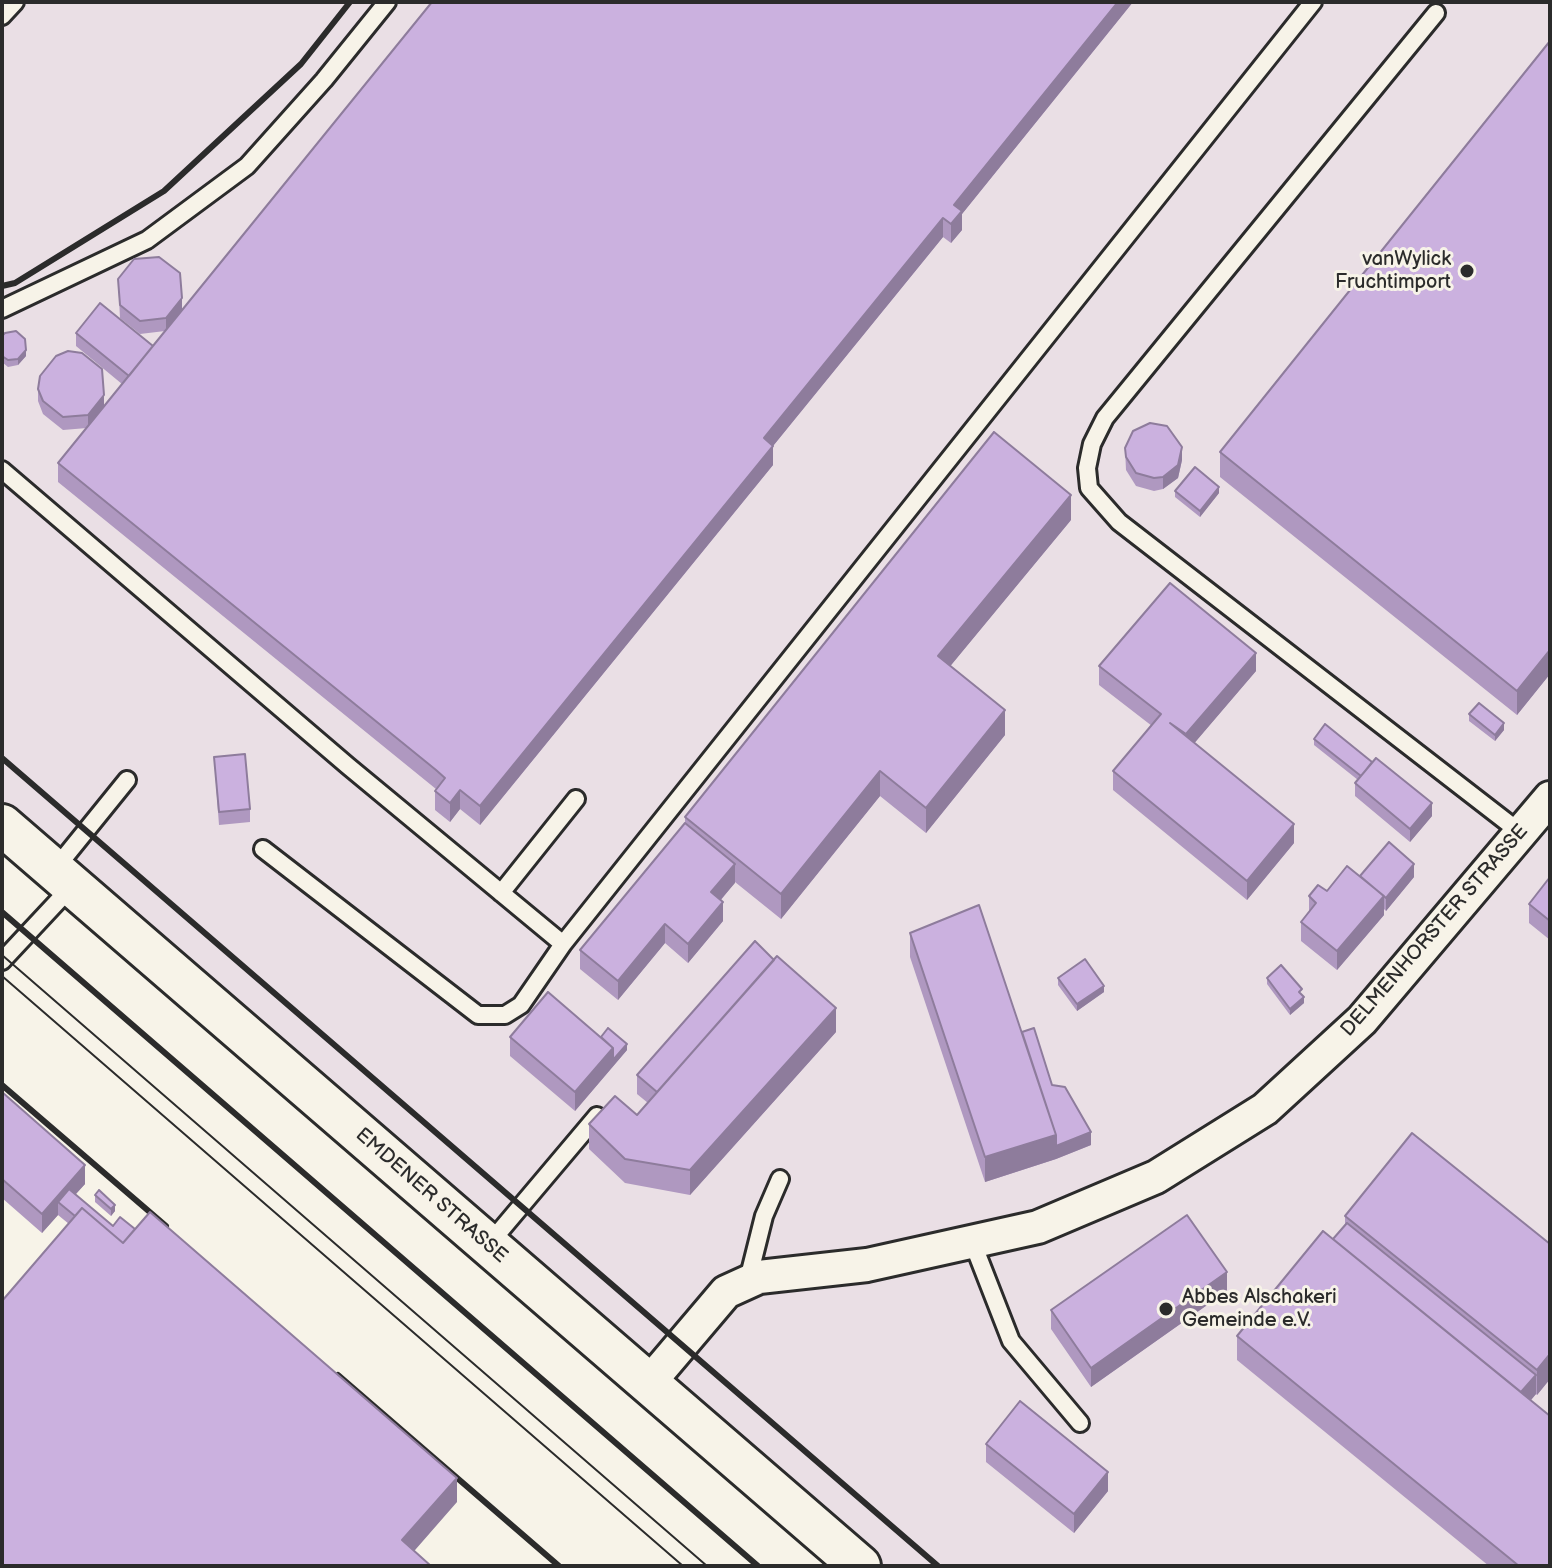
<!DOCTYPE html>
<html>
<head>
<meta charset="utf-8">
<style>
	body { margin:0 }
	#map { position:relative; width:1552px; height:1568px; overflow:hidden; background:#f7f3e8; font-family:"Balsamiq Sans",sans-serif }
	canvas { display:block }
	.frame { position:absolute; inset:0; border:4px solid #2b2b2b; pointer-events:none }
</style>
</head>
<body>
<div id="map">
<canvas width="1552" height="1568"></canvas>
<div class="frame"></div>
</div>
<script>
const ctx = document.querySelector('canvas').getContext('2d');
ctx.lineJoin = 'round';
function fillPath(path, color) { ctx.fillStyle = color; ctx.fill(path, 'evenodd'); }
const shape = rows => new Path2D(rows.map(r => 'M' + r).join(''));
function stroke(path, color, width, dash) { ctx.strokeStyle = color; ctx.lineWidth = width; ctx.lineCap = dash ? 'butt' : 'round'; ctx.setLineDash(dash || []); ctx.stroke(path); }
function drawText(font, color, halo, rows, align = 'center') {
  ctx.font = font + ' "Balsamiq Sans",sans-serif'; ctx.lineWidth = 6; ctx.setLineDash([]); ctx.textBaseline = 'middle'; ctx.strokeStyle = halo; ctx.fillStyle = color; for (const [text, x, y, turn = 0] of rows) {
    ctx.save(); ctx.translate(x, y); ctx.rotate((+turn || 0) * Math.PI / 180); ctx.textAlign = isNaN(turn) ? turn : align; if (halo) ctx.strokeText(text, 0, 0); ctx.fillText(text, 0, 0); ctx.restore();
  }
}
fillPath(shape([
	[2,2,1550,2,1550,1566,863,1566,2,844]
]), '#eadfe5');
const service = shape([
	[1436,13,1105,418,1092,444,1087,468,1089,488,1119,522,1521,833],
	[2,16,15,2],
	[2,309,147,240,247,166,324,80,387,2],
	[2,470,348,766,563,944,1313,2],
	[263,849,478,1015,505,1015,521,1005,563,944],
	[55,869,127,780],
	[501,893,576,799],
	[2,961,72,886],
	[972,1241,1011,1341,1080,1423],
	[489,1244,597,1116],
	[748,1280,764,1216,780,1179]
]);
const minor = shape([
	[648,1384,726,1292,759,1277,867,1265,1038,1227,1156,1177,1265,1109,1362,1020,1550,798]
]);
const tertiary = shape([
	[2,825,860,1566]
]);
stroke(service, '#2b2b2b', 22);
stroke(minor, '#2b2b2b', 38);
stroke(tertiary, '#2b2b2b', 46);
stroke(service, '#f7f3e8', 16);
stroke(minor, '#f7f3e8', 32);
stroke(tertiary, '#f7f3e8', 40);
stroke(shape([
	[2,955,707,1566],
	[2,976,683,1566]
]), '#2b2b2b', 2);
stroke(shape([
	[2,286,15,283,164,191,301,64,350,2],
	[2,758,938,1566],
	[2,912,758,1566],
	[2,1085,166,1226],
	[338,1375,559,1566]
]), '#2b2b2b', 6);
fillPath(shape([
	[432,2,1133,2,962,214,962,230,951,243,943,237,773,446,773,465,480,825,460,809,450,822,435,810,435,791,436,789,58,482,58,463,87,428,63,430,43,414,38,401,38,389,104,407,122,384,76,346,76,333,153,346,165,331,140,334,120,318,118,279,182,310],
	[1550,41,1550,674,1517,715,1220,477,1220,452],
	[2,336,26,356,18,365,8,367,2,362],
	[1125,448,1182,460,1178,478,1163,489,1154,491,1136,486,1126,470],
	[1175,491,1219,493,1200,517,1175,497],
	[1071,520,950,666,1005,735,926,833,880,796,781,919,735,882,721,900,723,921,688,963,665,943,618,1000,580,969,580,950,685,823,685,817],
	[1099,666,1256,671,1194,743,1294,843,1247,900,1113,790,1113,771,1152,726,1099,685],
	[1469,714,1504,730,1495,741,1469,721],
	[1314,739,1432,816,1410,842,1355,796,1355,783,1358,780,1314,745],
	[214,757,250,809,250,822,219,825],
	[1360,876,1414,877,1386,911,1384,909,1384,915,1337,970,1301,941,1301,922,1309,912,1309,896,1327,891],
	[1550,877,1550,940,1529,923,1529,904],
	[910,933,1022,1032,1052,1085,1091,1145,1056,1159,985,1182,910,957],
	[1058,978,1104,992,1077,1011,1058,985],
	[1267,978,1302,995,1304,1003,1290,1015,1267,984],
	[836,1032,690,1195,625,1183,589,1149,589,1124,637,1115,648,1103,637,1094,637,1075],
	[510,1037,601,1037,627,1050,575,1111,510,1056],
	[2,1092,85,1184,75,1195,113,1226,457,1502,2,1566,69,1224,58,1215,42,1233,2,1198],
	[95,1195,115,1211,111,1216,95,1202],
	[1345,1216,1550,1244,1550,1379,1537,1395,1536,1394,1531,1400,1550,1566,1489,1566,1237,1360,1237,1336,1333,1239,1345,1224],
	[1227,1291,1091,1387,1051,1329,1051,1310],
	[986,1444,1108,1491,1074,1533,986,1462]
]), '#af98c0');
fillPath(shape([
	[1118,2,1133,2,962,214,962,230,951,243,951,224,954,205],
	[943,218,943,237,773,446,773,465,480,825,480,806,764,438],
	[182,298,182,311,166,331,166,318],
	[26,350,26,356,18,365,18,359],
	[104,395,104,407,88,428,88,415],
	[1182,447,1182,460,1178,478,1163,489,1163,477],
	[1219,487,1219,493,1200,517,1200,511],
	[1071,495,1071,520,938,681,938,656],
	[1550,650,1550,674,1517,715,1517,691],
	[1256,653,1256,671,1186,753,1186,734],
	[1005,710,1005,735,926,833,926,808],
	[1504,723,1504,730,1495,741,1495,735],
	[880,771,880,796,781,919,781,894],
	[460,790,460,809,450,822,450,803],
	[1432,803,1432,816,1410,842,1410,829],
	[1294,824,1294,843,1247,900,1247,881],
	[735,864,735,883,711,911,711,892],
	[1414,864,1414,877,1386,911,1386,898],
	[1384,896,1384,915,1337,970,1337,951],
	[723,902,723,921,688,963,688,944],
	[665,924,665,943,618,1000,618,981],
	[1104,986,1104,992,1077,1011,1077,1004],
	[1304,997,1304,1003,1290,1015,1290,1009],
	[836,1008,836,1032,690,1195,690,1170],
	[627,1044,627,1050,575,1111,575,1092,613,1048],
	[1091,1132,1091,1145,1056,1159,985,1182,985,1157,1056,1135],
	[85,1165,85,1184,64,1207,58,1202,58,1215,42,1233,42,1214],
	[115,1205,115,1211,111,1216,111,1209],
	[1227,1272,1227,1291,1091,1387,1091,1368],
	[1550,1354,1550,1379,1537,1395,1537,1370],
	[1536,1375,1536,1394,1519,1414,1519,1395],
	[1108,1472,1108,1491,1074,1533,1074,1514],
	[457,1478,457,1502,402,1565,402,1540]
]), '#8e7c9c');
const building = shape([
	[432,2,1118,2,954,205,962,211,951,224,943,218,764,438,773,446,480,806,460,790,450,803,435,791,445,778,436,770,58,463,432,2],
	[1550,41,1550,650,1517,691,1220,452,1550,41],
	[159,257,180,273,182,298,166,318,140,321,120,305,118,279,134,259,159,257],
	[100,303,153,346,129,376,76,333,100,303],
	[16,331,25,339,26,350,18,359,8,360,2,356,2,336,5,333,16,331],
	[68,351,82,353,102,369,104,395,88,415,63,417,43,401,38,389,40,376,56,356,68,351],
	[1150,423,1167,426,1182,447,1178,465,1163,477,1154,478,1136,473,1126,457,1125,448,1133,431,1150,423],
	[994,432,1071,495,938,656,1005,710,926,808,880,771,781,894,685,817,994,432],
	[1195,467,1219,487,1200,511,1175,491,1195,467],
	[1170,583,1256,653,1186,734,1170,723,1294,824,1247,881,1113,771,1161,714,1099,666,1170,583],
	[1479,703,1504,723,1495,735,1469,714,1479,703],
	[1325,724,1372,762,1361,776,1314,739,1325,724],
	[245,754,250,809,219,812,214,757,245,754],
	[1376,758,1432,803,1410,829,1355,783,1376,758],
	[685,823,735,864,711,892,723,902,688,944,665,924,618,981,580,950,685,823],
	[1389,842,1414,864,1386,898,1360,876,1389,842],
	[1347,866,1384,896,1337,951,1301,922,1316,903,1309,896,1318,885,1327,891,1347,866],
	[1550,877,1550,921,1529,904,1550,877],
	[979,905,1056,1135,985,1157,910,933,979,905],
	[755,941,774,960,657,1092,637,1075,755,941],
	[777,956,836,1008,690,1170,625,1159,589,1124,615,1096,637,1115,777,956],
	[1085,959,1104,986,1077,1004,1058,978,1085,959],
	[1281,965,1302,989,1299,992,1304,997,1290,1009,1267,978,1281,965],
	[548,992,613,1048,575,1092,510,1037,548,992],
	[608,1028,627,1044,613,1060,613,1048,601,1037,608,1028],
	[1034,1028,1052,1085,1065,1087,1091,1132,1056,1146,1056,1135,1022,1032,1034,1028],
	[2,1092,85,1165,42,1214,2,1179,2,1092],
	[1412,1133,1550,1244,1550,1354,1537,1370,1345,1216,1412,1133],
	[69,1189,113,1226,120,1217,135,1229,123,1243,82,1208,75,1216,58,1202,69,1189],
	[99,1190,115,1205,111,1209,95,1195,99,1190],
	[82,1208,123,1243,150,1212,457,1478,402,1540,431,1566,2,1566,2,1301,82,1208],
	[1187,1215,1227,1272,1091,1368,1051,1310,1187,1215],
	[1347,1223,1536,1375,1521,1392,1333,1239,1347,1223],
	[1323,1231,1550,1416,1550,1566,1519,1566,1237,1336,1323,1231],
	[1020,1401,1108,1472,1074,1514,986,1444,1020,1401]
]);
fillPath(building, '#cbb1df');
stroke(building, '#8e7c9c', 2);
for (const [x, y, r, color] of [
	[1467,271,8,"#2b2b2b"],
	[1166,1309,8,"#2b2b2b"]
]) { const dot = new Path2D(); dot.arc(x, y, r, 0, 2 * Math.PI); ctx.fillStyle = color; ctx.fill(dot); stroke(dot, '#f7f3e8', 3); }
drawText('20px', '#2b2b2b', '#f7f3e8', [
	["vanWylick",1451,260],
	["Fruchtimport",1451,283],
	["Abbes Alschakeri",1182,1298,"left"],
	["Gemeinde e.V.",1182,1321,"left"]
], 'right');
drawText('20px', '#2b2b2b', '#f7f3e8', [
	["DELMENHORSTER STRASSE",1435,931,-49],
	["EMDENER STRASSE",431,1196,41]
]);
</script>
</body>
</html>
